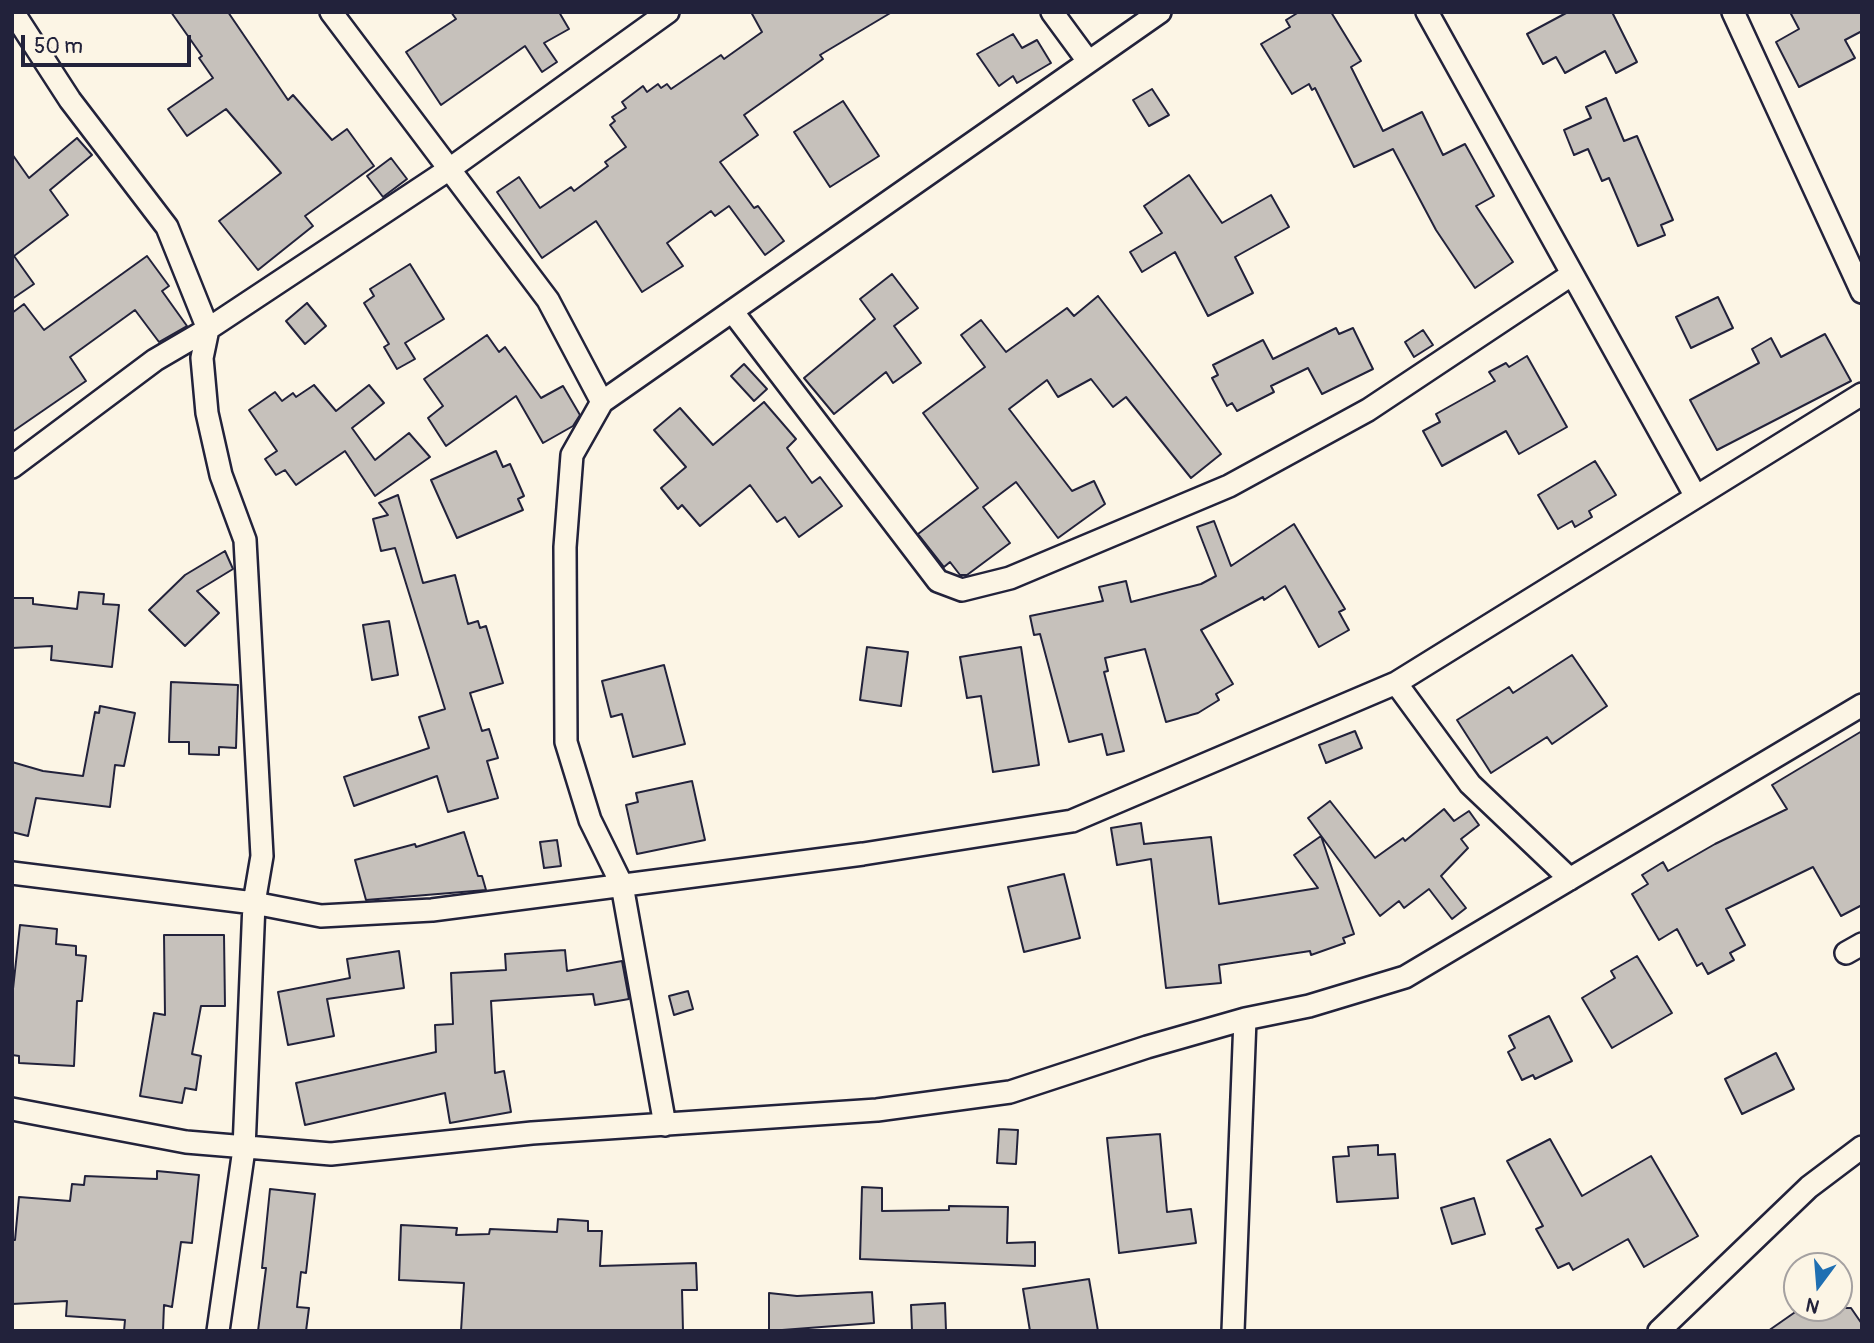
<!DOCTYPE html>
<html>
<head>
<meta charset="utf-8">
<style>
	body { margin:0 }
	#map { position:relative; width:1874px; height:1343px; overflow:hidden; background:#fcf5e5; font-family:Pangolin,sans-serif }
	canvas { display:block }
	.frame { position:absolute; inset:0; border:14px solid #22223b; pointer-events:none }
	.north { position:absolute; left:1783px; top:1252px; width:70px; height:70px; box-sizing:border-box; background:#fcf5e5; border:2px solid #a5a1a1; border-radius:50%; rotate:196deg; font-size:19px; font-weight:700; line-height:28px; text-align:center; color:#22223b }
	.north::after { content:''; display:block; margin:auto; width:24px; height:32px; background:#1f6fb2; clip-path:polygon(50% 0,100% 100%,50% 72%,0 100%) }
	.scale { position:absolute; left:21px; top:35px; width:170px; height:32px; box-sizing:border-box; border:4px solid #22223b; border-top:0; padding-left:9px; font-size:21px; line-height:24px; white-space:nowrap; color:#22223b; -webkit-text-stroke:5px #fcf5e5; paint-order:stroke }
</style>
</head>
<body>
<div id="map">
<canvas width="1874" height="1343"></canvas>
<div class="frame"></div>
<div class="north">N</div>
<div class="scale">50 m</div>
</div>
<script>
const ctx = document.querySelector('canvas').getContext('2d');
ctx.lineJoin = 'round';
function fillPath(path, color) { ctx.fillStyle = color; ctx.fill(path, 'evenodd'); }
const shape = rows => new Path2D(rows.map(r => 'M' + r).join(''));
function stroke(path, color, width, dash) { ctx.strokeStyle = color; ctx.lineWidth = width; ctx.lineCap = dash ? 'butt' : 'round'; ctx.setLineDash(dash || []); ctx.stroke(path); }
const building = shape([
	[171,12,228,12,288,100,293,95,332,140,347,129,374,166,305,216,313,226,258,270,219,221,281,173,226,109,187,136,168,109,213,78,199,58,202,56,171,12],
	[451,12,559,12,569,29,544,43,557,62,542,72,525,46,441,105,406,52,456,19,451,12],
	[751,12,892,12,820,55,823,59,744,115,758,135,720,162,754,208,758,206,784,241,765,255,729,206,715,216,711,211,667,243,683,266,642,292,596,221,542,258,497,192,519,177,540,208,571,187,574,191,608,166,605,162,626,147,610,125,615,121,612,117,626,108,622,102,643,86,647,92,658,84,661,88,667,84,671,89,721,55,724,59,762,32,751,12],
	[1299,12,1331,12,1361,61,1351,67,1383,131,1422,112,1443,155,1465,144,1494,196,1476,206,1513,262,1475,288,1436,230,1393,149,1354,167,1315,88,1312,90,1309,84,1292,94,1261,44,1290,27,1286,20,1299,12],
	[1568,12,1612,12,1637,62,1616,73,1605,51,1565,73,1556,57,1543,64,1527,34,1568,12],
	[1790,12,1862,12,1862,31,1845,40,1855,58,1799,87,1776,42,1799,29,1790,12],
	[1013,34,1022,48,1037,40,1051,63,1017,83,1013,76,999,86,977,54,1013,34],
	[1152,89,1169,115,1149,126,1133,100,1152,89],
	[1606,98,1624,141,1637,136,1673,220,1661,225,1665,235,1638,246,1609,178,1602,181,1588,149,1574,155,1564,130,1591,118,1586,107,1606,98],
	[843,101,879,156,830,187,794,132,843,101],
	[77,138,92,155,50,190,68,215,14,256,34,284,12,299,12,154,29,178,77,138],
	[391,158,407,179,383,197,367,176,391,158],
	[1189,175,1222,223,1271,195,1289,227,1235,257,1253,293,1208,316,1175,252,1142,272,1130,252,1162,233,1144,206,1189,175],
	[147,256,169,286,162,291,187,326,159,342,135,310,70,357,86,381,12,432,12,313,24,304,44,330,147,256],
	[410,264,444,319,405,343,415,359,397,369,384,347,389,344,364,303,374,296,370,289,410,264],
	[892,274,918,308,894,326,921,363,893,383,886,372,834,414,804,378,875,319,860,299,892,274],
	[1098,296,1221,454,1191,478,1126,397,1113,407,1091,379,1058,397,1047,380,1009,409,1072,491,1094,481,1105,504,1058,538,1016,482,983,507,1010,543,967,575,960,575,950,562,944,567,918,534,978,488,923,413,985,367,961,335,981,320,1006,352,1067,308,1074,316,1098,296],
	[1718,297,1733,328,1691,348,1676,317,1718,297],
	[307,303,326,326,305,344,286,321,307,303],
	[1336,328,1339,334,1353,328,1373,369,1322,394,1308,368,1271,386,1274,392,1237,411,1232,403,1227,406,1212,378,1218,375,1213,365,1263,340,1273,359,1336,328],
	[1423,330,1433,345,1414,357,1405,342,1423,330],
	[1825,334,1851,381,1717,450,1690,400,1759,363,1752,349,1771,338,1781,357,1825,334],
	[487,335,499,352,505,347,541,398,563,386,580,415,573,426,543,443,516,396,446,446,428,418,443,406,424,379,487,335],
	[1527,356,1567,427,1519,454,1506,431,1442,466,1423,431,1440,422,1436,414,1495,381,1489,372,1506,363,1509,367,1527,356],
	[744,364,767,389,754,401,731,376,744,364],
	[314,385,336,411,369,385,384,403,352,428,375,460,409,433,430,457,375,496,345,451,296,485,285,470,276,475,265,459,277,451,249,410,275,392,282,401,293,393,296,397,314,385],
	[764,402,796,439,787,448,812,483,820,477,842,506,799,537,785,517,777,522,750,485,700,526,682,505,678,509,661,488,686,467,654,430,680,408,713,445,764,402],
	[496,451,503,467,510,464,524,496,518,499,523,510,457,538,431,480,496,451],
	[1595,461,1616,495,1589,511,1592,517,1575,527,1572,521,1558,529,1538,495,1595,461],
	[398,495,423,583,455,575,468,624,478,621,480,628,486,626,503,683,470,693,482,731,489,729,498,758,487,761,498,798,448,812,437,776,354,806,344,777,429,748,419,717,445,709,395,548,381,551,373,519,388,515,379,503,398,495],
	[1214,521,1231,566,1294,524,1345,609,1339,612,1349,630,1319,647,1285,586,1264,600,1263,597,1201,630,1233,684,1216,694,1219,700,1198,713,1166,722,1145,649,1105,658,1108,671,1104,672,1124,751,1107,755,1102,734,1069,742,1040,634,1034,635,1030,616,1103,601,1099,587,1126,581,1131,602,1201,584,1216,576,1197,527,1214,521],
	[225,551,233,569,197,591,219,613,185,646,149,610,185,575,225,551],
	[79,592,104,594,103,604,119,605,112,667,51,660,52,646,12,648,12,598,33,598,33,604,77,609,79,592],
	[389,621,398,675,372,680,363,625,389,621],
	[867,647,908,652,901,706,860,700,867,647],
	[1021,647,1039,765,993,772,981,696,967,698,960,657,1021,647],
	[1572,655,1607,706,1552,744,1547,737,1491,773,1457,720,1509,687,1513,693,1572,655],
	[664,665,685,744,633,757,622,714,611,717,602,681,664,665],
	[171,682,238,685,236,748,219,747,219,755,189,754,189,742,169,742,171,682],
	[100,706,135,713,124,766,115,765,110,807,36,798,28,836,12,832,12,762,43,771,83,776,95,712,99,713,100,706],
	[1355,731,1362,748,1326,763,1319,745,1355,731],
	[1862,731,1862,905,1841,916,1813,867,1726,909,1745,945,1730,953,1734,960,1708,974,1702,963,1697,966,1677,929,1659,940,1632,894,1648,884,1642,875,1663,862,1668,871,1715,844,1787,809,1772,785,1862,731],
	[692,781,705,840,637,854,626,805,638,802,636,793,692,781],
	[1330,801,1375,858,1403,838,1405,841,1444,809,1454,821,1469,811,1479,825,1461,839,1468,848,1441,876,1466,908,1452,919,1429,889,1404,908,1399,901,1380,916,1308,818,1330,801],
	[1141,823,1144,844,1211,837,1219,904,1318,888,1294,855,1321,836,1354,934,1343,938,1345,943,1311,955,1310,951,1219,965,1221,983,1166,988,1151,859,1117,865,1111,828,1141,823],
	[464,832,478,876,482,876,486,890,366,900,355,860,415,844,416,847,464,832],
	[557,840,561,866,544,868,540,842,557,840],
	[1064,874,1080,938,1024,952,1008,887,1064,874],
	[20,925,57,929,56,944,76,946,76,955,86,956,82,1001,77,1001,74,1066,19,1063,19,1056,12,1055,12,998,20,925],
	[164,935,224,935,225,1006,201,1006,192,1054,201,1056,196,1090,185,1088,182,1103,140,1096,154,1013,165,1015,164,935],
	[565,950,567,971,622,961,629,999,595,1005,593,994,491,1001,495,1073,504,1071,511,1112,450,1123,445,1093,305,1125,296,1083,436,1052,435,1025,453,1024,451,973,506,970,505,954,565,950],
	[399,951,404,988,327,999,334,1036,288,1045,278,992,350,978,347,959,399,951],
	[1637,956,1672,1013,1612,1048,1582,998,1615,978,1611,971,1637,956],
	[688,991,693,1009,674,1015,669,996,688,991],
	[1549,1016,1572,1061,1535,1079,1533,1075,1522,1080,1508,1052,1515,1048,1509,1036,1549,1016],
	[1776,1053,1794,1089,1742,1114,1725,1079,1776,1053],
	[999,1129,1018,1130,1016,1164,997,1163,999,1129],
	[1160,1134,1167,1212,1191,1209,1196,1243,1119,1253,1107,1138,1160,1134],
	[1550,1139,1582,1196,1651,1156,1698,1236,1644,1267,1628,1239,1573,1270,1569,1263,1558,1268,1536,1229,1543,1226,1507,1161,1550,1139],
	[1378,1145,1378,1155,1395,1154,1398,1198,1337,1202,1333,1157,1349,1156,1348,1147,1378,1145],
	[157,1171,199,1175,192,1243,181,1242,172,1307,164,1305,163,1331,124,1331,125,1320,66,1316,67,1301,12,1304,12,1240,15,1240,19,1197,70,1201,72,1184,84,1185,85,1176,157,1179,157,1171],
	[862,1187,882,1188,882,1211,949,1210,949,1206,1008,1207,1007,1243,1035,1242,1035,1266,860,1259,862,1187],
	[270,1189,315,1194,306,1273,301,1272,297,1307,309,1308,306,1331,258,1331,266,1268,262,1268,270,1189],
	[1474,1198,1485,1234,1452,1244,1441,1208,1474,1198],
	[558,1219,588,1221,588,1231,602,1231,600,1266,696,1263,697,1290,682,1290,683,1331,461,1331,464,1283,399,1280,401,1225,457,1228,456,1235,489,1234,490,1229,557,1232,558,1219],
	[1089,1279,1098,1331,1030,1331,1023,1289,1089,1279],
	[872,1292,874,1323,769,1331,769,1293,797,1296,872,1292],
	[945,1303,946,1331,912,1331,911,1305,945,1303],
	[1801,1308,1851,1308,1862,1324,1862,1331,1768,1331,1801,1308]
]);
fillPath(building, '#c6c1bb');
stroke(building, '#22223b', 2);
const street = shape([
	[13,12,70,100,167,227,208,329,202,358,207,413,221,475,245,540,262,856,254,903,244,1149,218,1331],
	[331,12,548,300,602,402],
	[1052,12,1088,61],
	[1427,12,1695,495],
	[1733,12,1862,292],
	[732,311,938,581,962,590,1010,578,1229,486,1368,410,1571,275],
	[12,467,155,360,208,329,451,168,668,12],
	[1396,683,1470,784,1570,879],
	[12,873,254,903,321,916,432,910,863,854,1072,821,1396,683,1862,394],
	[1846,953,1862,944],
	[12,1109,186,1142,331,1154,532,1133,877,1110,1010,1092,1147,1047,1245,1019,1309,1006,1405,977,1862,705],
	[665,1125,622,885,590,820,566,742,565,547,572,455,602,402,1160,12],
	[1233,1331,1245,1019],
	[1659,1331,1809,1187,1862,1147]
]);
stroke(street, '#22223b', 26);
stroke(street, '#fcf5e5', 21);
</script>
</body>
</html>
